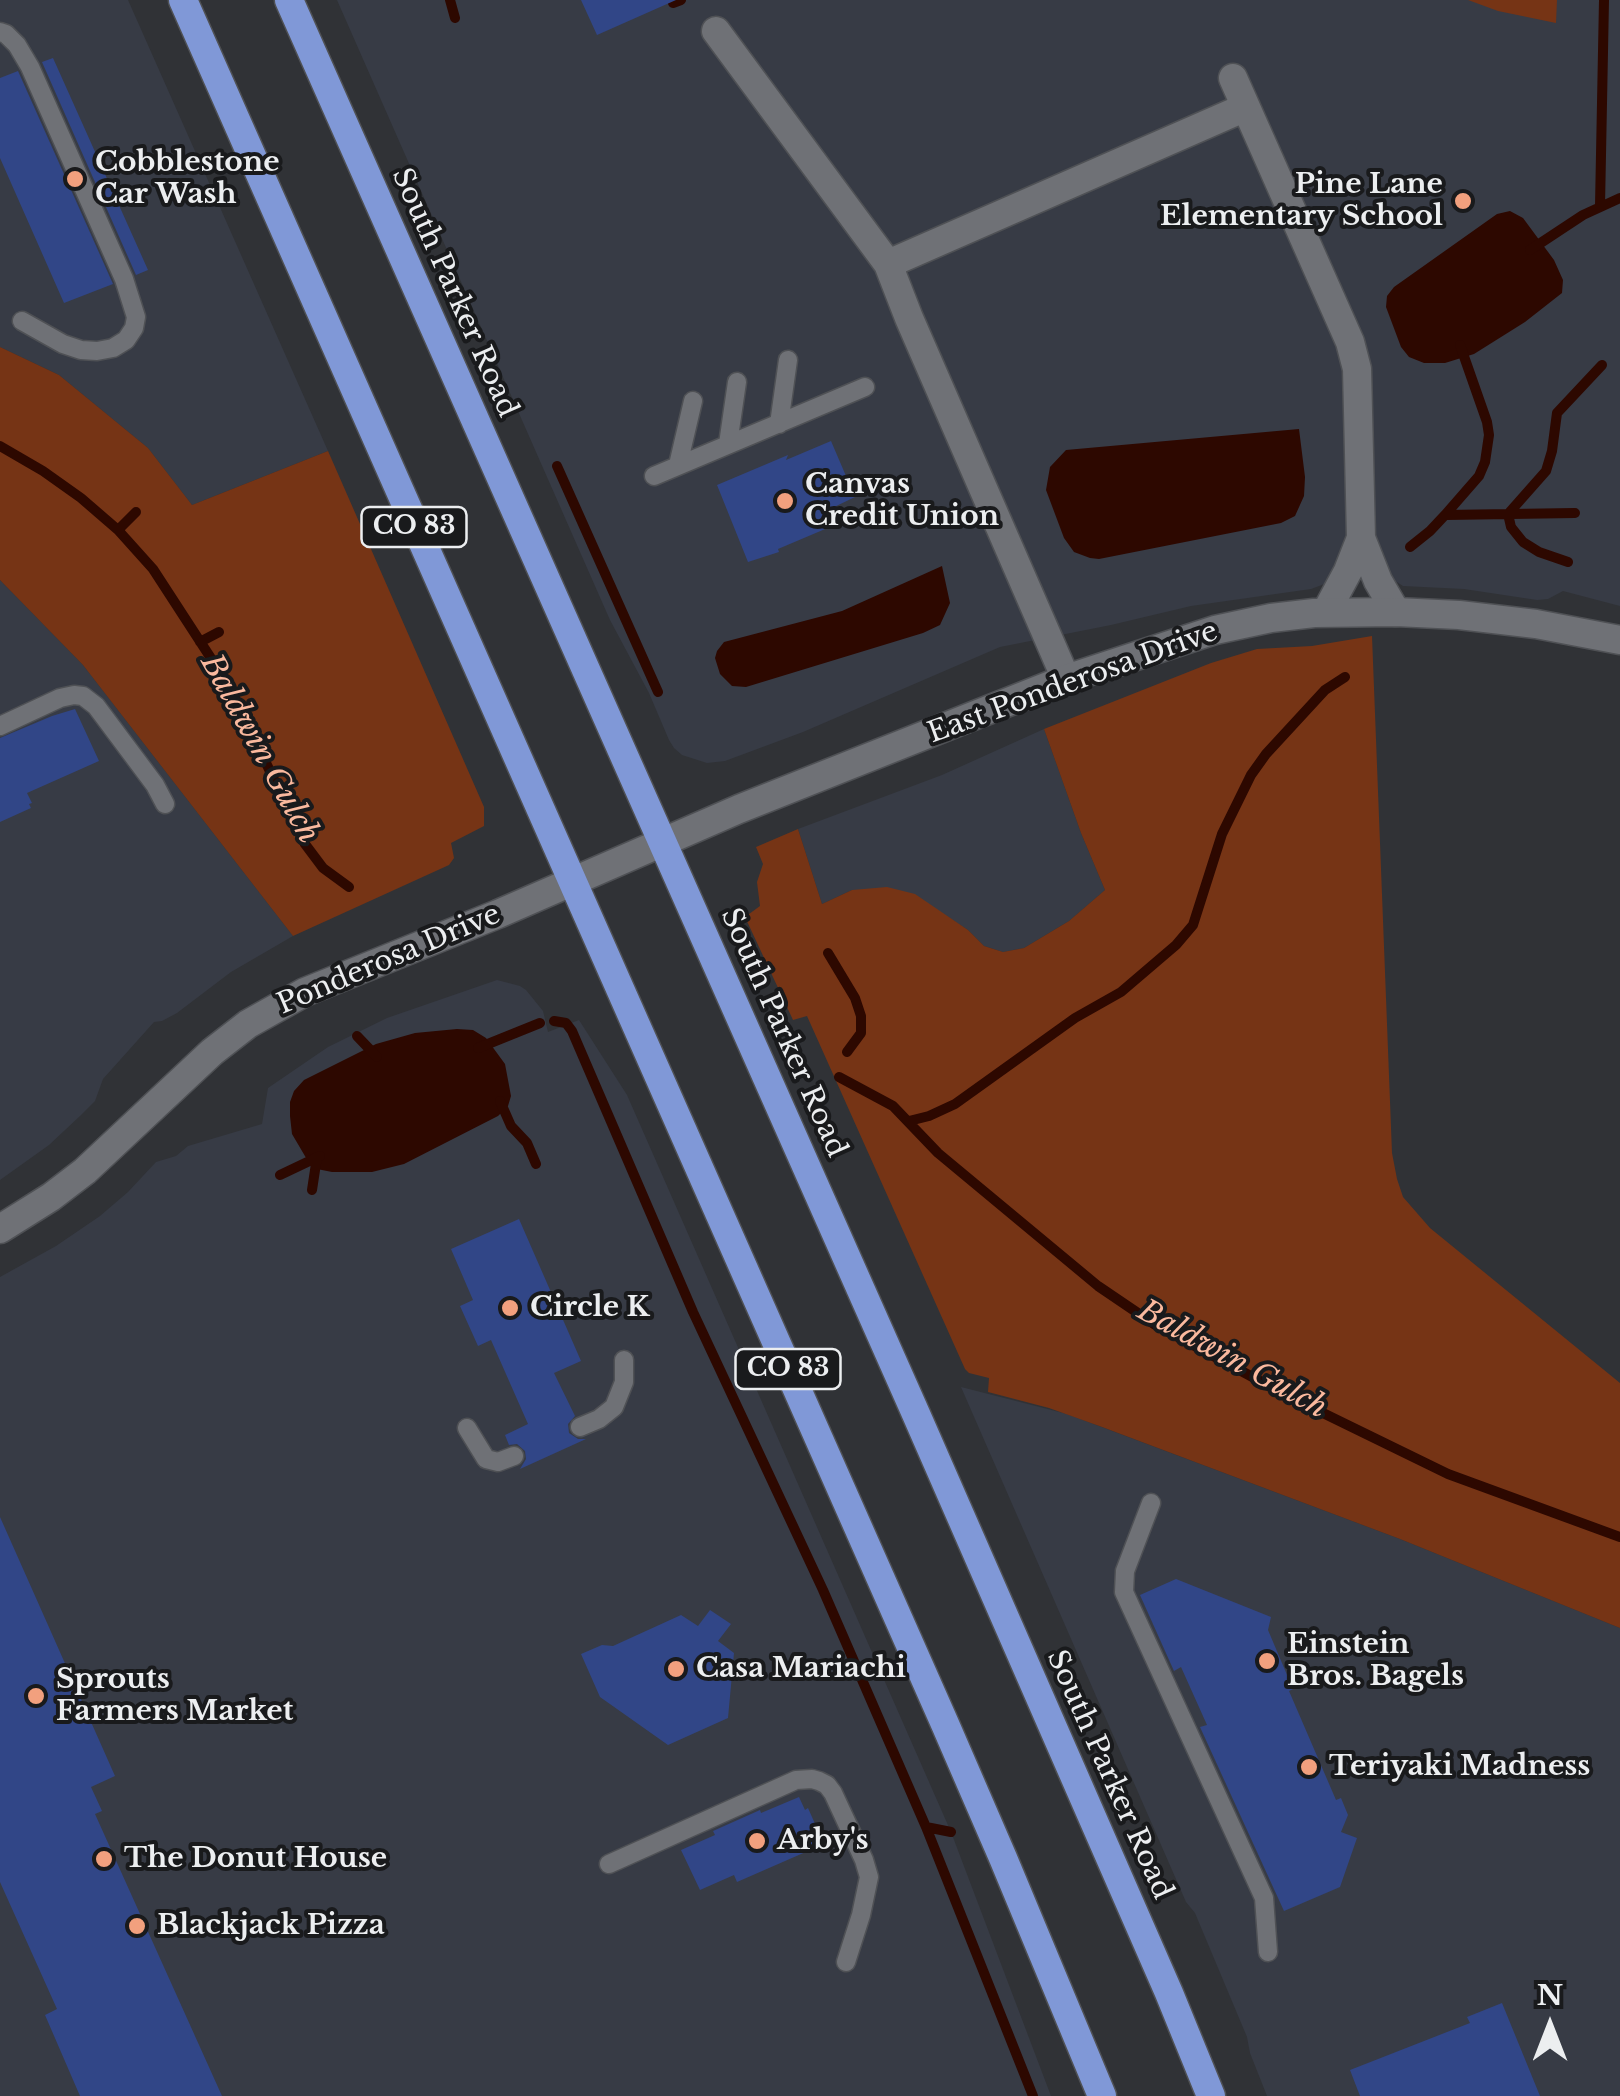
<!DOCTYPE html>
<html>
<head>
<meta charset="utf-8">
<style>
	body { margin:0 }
	#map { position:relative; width:1620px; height:2096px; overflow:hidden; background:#303236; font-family:"Libre Baskerville",serif }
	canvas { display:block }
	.north { position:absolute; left:1500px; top:1976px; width:100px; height:100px; -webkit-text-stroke:8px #191a1c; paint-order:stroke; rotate:0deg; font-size:28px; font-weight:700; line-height:40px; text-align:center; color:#eceef0 }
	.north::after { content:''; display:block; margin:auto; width:35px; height:45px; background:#eceef0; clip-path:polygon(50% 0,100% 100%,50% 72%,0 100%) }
</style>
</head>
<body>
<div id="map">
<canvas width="1620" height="2096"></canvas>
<div class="north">N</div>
</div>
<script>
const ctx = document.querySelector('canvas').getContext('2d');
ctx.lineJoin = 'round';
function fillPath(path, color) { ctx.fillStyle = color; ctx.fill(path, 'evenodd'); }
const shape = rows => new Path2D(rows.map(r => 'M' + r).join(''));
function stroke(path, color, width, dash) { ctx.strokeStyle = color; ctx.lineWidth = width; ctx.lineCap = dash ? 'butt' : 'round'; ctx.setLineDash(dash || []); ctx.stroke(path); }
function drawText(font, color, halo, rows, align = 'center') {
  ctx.font = font + ' "Libre Baskerville",serif'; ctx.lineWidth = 8; ctx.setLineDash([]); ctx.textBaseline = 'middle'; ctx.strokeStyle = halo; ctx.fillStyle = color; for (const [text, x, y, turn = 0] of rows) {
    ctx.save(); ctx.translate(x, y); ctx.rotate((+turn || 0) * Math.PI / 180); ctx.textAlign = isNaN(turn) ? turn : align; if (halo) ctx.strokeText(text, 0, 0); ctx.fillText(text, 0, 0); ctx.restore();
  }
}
fillPath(shape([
	[0,0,128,0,328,451,192,505,148,448,59,375,0,347],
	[337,0,1620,0,1620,606,1563,591,1548,599,1537,600,1464,589,1403,586,1389,577,1332,577,1327,583,1311,589,1191,606,1111,625,1000,647,803,732,725,761,707,763,682,755,674,748,669,740,649,693,610,620],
	[0,580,83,665,293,936,231,972,177,1013,162,1021,154,1022,103,1079,95,1101,80,1116,49,1145,0,1180],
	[1044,729,1081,833,1105,890,1069,921,1024,948,1003,952,984,946,968,930,943,914,852,890,822,904,798,829,942,775],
	[497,980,520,986,526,990,543,1011,548,1032,579,1020,627,1095,951,1832,1051,2096,0,2096,0,1277,56,1246,100,1216,128,1192,156,1162,176,1156,188,1146,262,1124,268,1088,328,1047,387,1018],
	[961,1387,1067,1414,1400,1539,1620,1628,1620,2096,1267,2096,1250,2053,1247,2037,1195,1913,1186,1902]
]), '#373b45');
fillPath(shape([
	[1468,0,1557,0,1556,23,1498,11],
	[0,347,59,375,148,448,192,505,328,451,484,807,484,826,451,843,454,858,449,865,293,936,83,665,0,580],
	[1372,636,1392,1153,1397,1179,1403,1197,1430,1228,1620,1383,1620,1628,1400,1539,1102,1427,1049,1408,988,1392,989,1378,969,1373,965,1369,807,1016,793,1020,745,917,760,906,757,882,763,864,756,847,798,829,822,904,852,890,887,887,915,894,968,930,984,946,1003,952,1024,948,1069,921,1105,890,1081,833,1044,729,1211,663,1257,649,1312,646]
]), '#763415');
fillPath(shape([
	[1510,211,1523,218,1554,260,1563,280,1562,293,1525,322,1474,354,1445,363,1424,363,1409,357,1401,347,1386,307,1387,296,1394,287,1497,214],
	[1299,429,1305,477,1304,496,1295,516,1281,523,1099,559,1090,558,1074,552,1064,538,1046,490,1050,467,1066,450],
	[942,566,950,603,940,625,923,633,746,687,732,686,720,674,715,658,717,651,724,642,842,611],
	[457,1029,473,1030,486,1038,505,1064,511,1096,508,1106,498,1116,404,1164,372,1172,332,1172,312,1168,292,1134,290,1116,290,1102,294,1091,304,1080,376,1044,415,1033]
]), '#2d0800');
stroke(shape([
	[450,0,455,18],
	[673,3,681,0],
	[1600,206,1604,0],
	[1530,250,1583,215,1620,198],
	[0,446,43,471,81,498,118,530,153,569,229,686,305,844,323,868,349,887],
	[557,466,658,692],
	[1445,515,1575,513],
	[118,530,136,512],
	[1410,547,1430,531,1445,515,1479,476,1485,462,1489,435,1487,422,1460,345],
	[1568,562,1539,552,1523,542,1511,527,1508,514,1546,471,1552,451,1557,413,1602,365],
	[200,642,219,632],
	[828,953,855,998,861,1016,861,1033,847,1052],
	[554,1021,566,1023,572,1031,693,1312,823,1590,926,1827,1033,2096],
	[357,1036,377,1057],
	[478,1048,540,1023],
	[839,1077,893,1106,938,1153,1098,1286,1154,1324,1284,1394,1448,1474,1620,1537],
	[500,1101,511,1126,527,1143,536,1164],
	[909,1121,929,1116,955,1104,1075,1018,1121,992,1176,945,1193,925,1222,834,1251,775,1266,754,1325,690,1345,677],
	[280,1175,320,1156],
	[312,1190,317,1157],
	[926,1827,951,1832]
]), '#2d0800', 10);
fillPath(shape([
	[581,0,676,0,597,35],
	[53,58,148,270,136,275,42,62],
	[18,71,113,284,64,303,0,158,0,78],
	[831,441,855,497,830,509,837,524,778,549,779,552,748,562,717,485,788,455,786,460],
	[75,709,99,761,27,793,32,803,29,804,31,808,0,822,0,738,52,716],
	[519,1219,581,1361,554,1373,575,1416,568,1424,569,1433,578,1439,586,1439,520,1469,526,1459,525,1451,517,1444,509,1445,505,1435,528,1424,491,1340,478,1346,460,1306,473,1300,451,1249],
	[0,1517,115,1776,91,1787,102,1811,95,1814,222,2096,80,2096,45,2015,57,2009,0,1882],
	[1176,1579,1271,1617,1268,1630,1293,1689,1289,1691,1336,1800,1341,1798,1348,1815,1341,1832,1357,1838,1340,1887,1284,1911,1200,1727,1207,1725,1181,1667,1174,1671,1140,1595],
	[710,1610,731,1624,718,1641,734,1653,728,1718,668,1745,600,1697,581,1654,602,1645,613,1646,681,1615,698,1626],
	[799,1797,805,1810,808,1808,824,1844,737,1882,734,1875,700,1890,681,1850,715,1835,713,1831,760,1810,761,1813],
	[1502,2003,1540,2096,1360,2096,1350,2070,1470,2023,1467,2017]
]), '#314687');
const service = shape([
	[0,32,6,34,17,45,30,67,124,279,136,317,134,328,126,340,113,348,97,351,81,350,63,344,22,321],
	[779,424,788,360],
	[728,444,737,382],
	[678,465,693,401],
	[654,476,865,387],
	[0,726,60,698,74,695,83,696,96,706,155,785,165,804],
	[580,1427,599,1419,614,1407,624,1382,624,1360],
	[467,1428,486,1459,498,1462,514,1456],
	[1151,1503,1125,1571,1124,1592,1264,1898,1268,1952],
	[609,1864,796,1780,812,1779,819,1781,827,1785,833,1793,864,1860,869,1877,861,1915,846,1962]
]);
const minor = shape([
	[716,31,888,264,909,318,1066,679],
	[1233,78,1350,342,1357,369,1361,538,1378,581,1396,612],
	[888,264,1246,107],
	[1326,612,1348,571,1361,538]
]);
const tertiary = shape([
	[0,1229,51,1197,85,1171,212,1052,248,1024,305,992,498,914,739,809,1066,679,1215,630,1271,618,1314,613,1396,612,1459,615,1536,624,1620,640]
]);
const trunk = shape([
	[183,0,945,1724,1003,1858,1102,2096],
	[289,0,916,1414,1169,1993,1211,2096]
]);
stroke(service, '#4f5155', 21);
stroke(minor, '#4f5155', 31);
stroke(tertiary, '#4f5155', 31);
stroke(trunk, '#4f5155', 31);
stroke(service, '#6f7176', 18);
stroke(minor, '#6f7176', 28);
stroke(tertiary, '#6f7176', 28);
stroke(trunk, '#8098d7', 28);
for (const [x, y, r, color] of [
	[75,179,10,"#f2a07e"],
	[1463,201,10,"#f2a07e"],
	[785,501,10,"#f2a07e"],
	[510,1308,10,"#f2a07e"],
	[1267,1661,10,"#f2a07e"],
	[676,1669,10,"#f2a07e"],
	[36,1696,10,"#f2a07e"],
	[1309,1767,10,"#f2a07e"],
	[757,1841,10,"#f2a07e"],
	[104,1859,10,"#f2a07e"],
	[137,1926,10,"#f2a07e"]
]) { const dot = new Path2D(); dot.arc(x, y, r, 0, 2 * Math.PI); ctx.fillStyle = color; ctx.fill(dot); stroke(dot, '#191a1c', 4); }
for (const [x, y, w] of [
	[414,527,105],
	[788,1369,105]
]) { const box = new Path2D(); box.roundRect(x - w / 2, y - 20, w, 40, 8); ctx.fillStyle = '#191a1c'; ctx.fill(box); stroke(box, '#eceef0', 2.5); }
drawText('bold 25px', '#eceef0', null, [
	["CO 83",414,527],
	["CO 83",788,1369]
]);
drawText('bold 28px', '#eceef0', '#191a1c', [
	["Cobblestone",95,163],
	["Car Wash",95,195],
	["Pine Lane",1443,185,"right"],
	["Elementary School",1443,217,"right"],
	["Canvas",805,485],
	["Credit Union",805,517],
	["Circle K",530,1308],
	["Einstein",1287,1645],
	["Bros. Bagels",1287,1677],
	["Casa Mariachi",696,1669],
	["Sprouts",56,1680],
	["Farmers Market",56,1712],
	["Teriyaki Madness",1329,1767],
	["Arby's",777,1841],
	["The Donut House",124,1859],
	["Blackjack Pizza",157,1926]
], 'left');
drawText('28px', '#eceef0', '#191a1c', [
	["South Parker Road",454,293,66],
	["East Ponderosa Drive",1073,683,-20],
	["Ponderosa Drive",389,960,-23],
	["South Parker Road",783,1033,66],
	["South Parker Road",1109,1775,66]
]);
drawText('italic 30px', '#fab99e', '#191a1c', [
	["Baldwin Gulch",259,749,61],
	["Baldwin Gulch",1232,1360,29]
]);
</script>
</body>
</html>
